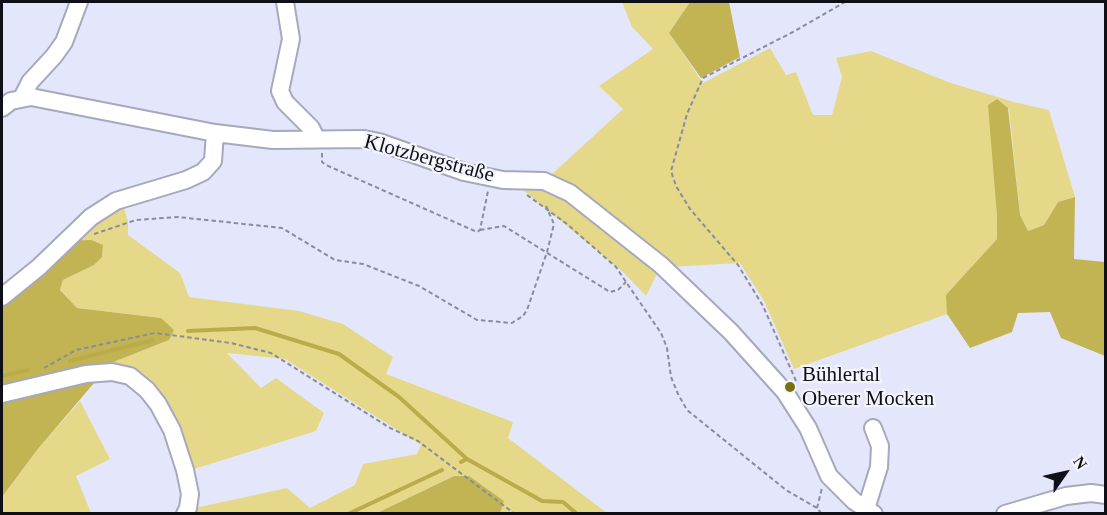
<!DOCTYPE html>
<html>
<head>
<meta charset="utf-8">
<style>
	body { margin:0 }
	#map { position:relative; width:1107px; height:515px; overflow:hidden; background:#e4e7fc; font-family:"Times New Roman",serif }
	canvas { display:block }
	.frame { position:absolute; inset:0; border:3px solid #0f1017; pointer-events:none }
	.north { position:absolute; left:1035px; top:443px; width:60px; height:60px; -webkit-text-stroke:4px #f3f5fd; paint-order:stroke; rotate:56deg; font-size:16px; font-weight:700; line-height:24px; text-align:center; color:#0f1017 }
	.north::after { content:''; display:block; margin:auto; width:21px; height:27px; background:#0f1017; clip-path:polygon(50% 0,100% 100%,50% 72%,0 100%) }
</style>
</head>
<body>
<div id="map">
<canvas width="1107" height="515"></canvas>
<div class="frame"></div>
<div class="north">N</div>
</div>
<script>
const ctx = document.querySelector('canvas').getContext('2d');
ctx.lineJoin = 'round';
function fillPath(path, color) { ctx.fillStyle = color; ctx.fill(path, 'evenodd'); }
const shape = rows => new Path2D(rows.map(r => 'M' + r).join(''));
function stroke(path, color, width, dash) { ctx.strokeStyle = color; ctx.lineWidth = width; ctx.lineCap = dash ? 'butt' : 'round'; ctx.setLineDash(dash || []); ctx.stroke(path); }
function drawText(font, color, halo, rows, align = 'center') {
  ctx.font = font + ' "Times New Roman",serif'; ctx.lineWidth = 4.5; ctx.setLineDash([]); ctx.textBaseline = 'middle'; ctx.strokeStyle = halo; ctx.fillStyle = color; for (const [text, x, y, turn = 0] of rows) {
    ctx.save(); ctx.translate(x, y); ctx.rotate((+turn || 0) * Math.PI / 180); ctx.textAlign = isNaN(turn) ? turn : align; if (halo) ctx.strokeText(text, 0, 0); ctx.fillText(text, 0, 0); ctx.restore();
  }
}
fillPath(shape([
	[622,2,690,2,669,33,703,83,770,48,786,75,796,72,813,115,832,115,842,77,836,58,871,51,948,82,1014,102,1049,110,1075,197,1058,202,1044,225,1028,231,1020,215,1009,109,996,99,997,239,947,295,947,314,794,369,764,301,740,263,670,267,578,191,551,175,623,109,599,86,653,49,632,27],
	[517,185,548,188,566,198,659,270,646,296,623,272],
	[122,202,128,221,128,235,180,273,189,297,299,311,343,324,393,357,386,374,513,422,508,438,607,513,499,513,504,501,454,476,377,513,192,513,195,508,287,488,310,508,355,485,363,464,417,454,421,445,285,359,227,353,261,388,276,378,324,413,316,431,191,470,132,369,111,363,169,340,161,318,77,308,60,290,63,280,94,265,102,256,103,245,66,241],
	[80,401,110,459,76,476,91,513,2,513,2,497,37,450]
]), '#e5d989');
fillPath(shape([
	[690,2,729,2,740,57,701,78,669,33],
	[997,99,1008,108,1020,215,1028,231,1044,225,1058,202,1075,197,1074,259,1105,262,1105,356,1061,338,1050,312,1018,313,1012,332,970,348,947,314,946,295,997,239,997,216,988,105],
	[91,240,103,245,102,257,94,265,63,280,60,290,77,308,161,318,174,330,169,340,111,363,37,450,2,497,2,292,66,241],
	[454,476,469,476,504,501,500,513,377,513]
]), '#c2b453');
stroke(shape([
	[188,331,255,328,339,354,399,397,467,459,461,462],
	[70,361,153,340],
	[2,376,28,370],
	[467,459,542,501,563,502,577,514],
	[348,514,442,470]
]), '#bbac4b', 4);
const minor = shape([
	[285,2,291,39,280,91,285,102,311,128,316,138],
	[22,98,30,82,54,56,64,42,79,2],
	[2,108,11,101,31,97,215,133,273,140,364,139,379,142,464,172,503,180,544,181,570,193,661,265,731,332,785,392,808,428,829,476,854,501,874,514],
	[2,297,39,267,91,217,116,201,186,180,203,172,213,161,215,133],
	[2,394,86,374,112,372,130,376,147,390,158,404,172,430,185,470,190,494,188,508,185,514],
	[866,509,879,467,880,446,873,428],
	[1005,514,1066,496,1091,493,1106,495]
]);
stroke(minor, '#a6a8bc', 20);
stroke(shape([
	[322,153,322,162,326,165,477,232,480,230,488,191],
	[527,195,567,224,616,267,626,282,661,333,667,348,671,377,678,394,687,410,786,490,817,508,822,514],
	[480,230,504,226,610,292,618,290,626,282],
	[94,234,136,220,178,217,282,228,335,260,363,264,419,286,477,320,512,323,523,316,527,310,547,252,554,224,546,206],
	[44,368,76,350,155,333,231,343,271,353,390,428,418,441,515,514],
	[796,381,763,306,738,265,690,209,676,186,671,171,687,114,703,78,793,32,845,2],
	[817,508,822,488]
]), '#8a8c9b', 2, [4.5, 3]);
stroke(minor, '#fff', 16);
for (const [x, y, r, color] of [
	[790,387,6,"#7b6e0b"]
]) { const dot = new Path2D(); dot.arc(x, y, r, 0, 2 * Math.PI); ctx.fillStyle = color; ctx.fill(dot); stroke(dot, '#f3f5fd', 2); }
drawText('21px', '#0f1017', '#f3f5fd', [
	["Klotzbergstraße",429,159,15]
]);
drawText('21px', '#0f1017', '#f3f5fd', [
	["Bühlertal",802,375],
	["Oberer Mocken",802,399]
], 'left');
</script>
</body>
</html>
